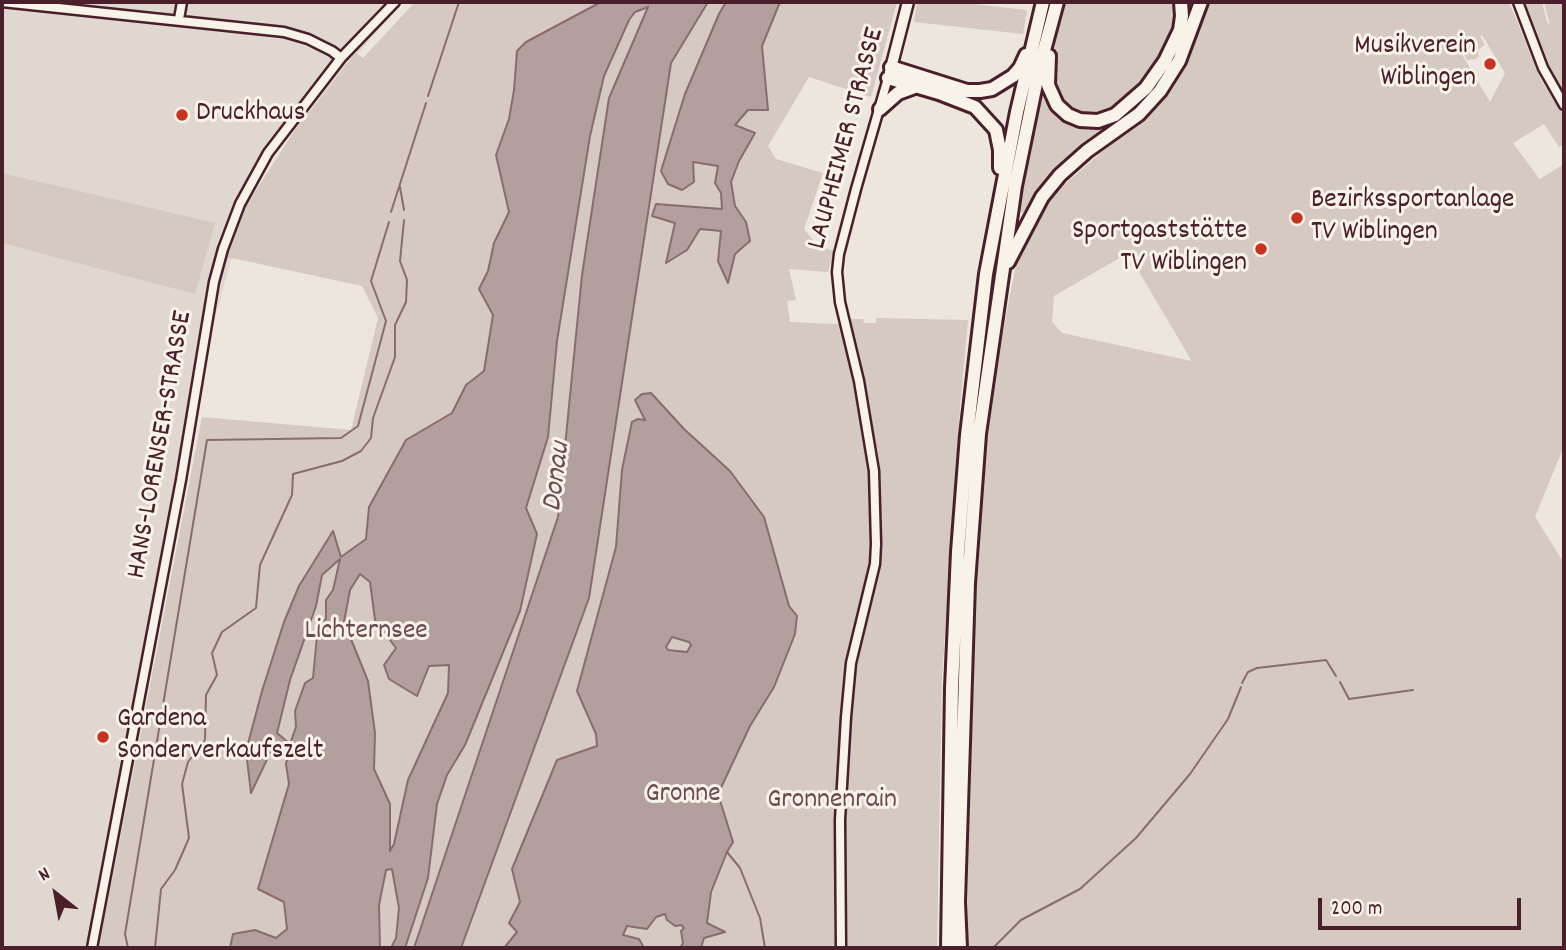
<!DOCTYPE html>
<html>
<head>
<meta charset="utf-8">
<style>
	body { margin:0 }
	#map { position:relative; width:1566px; height:950px; overflow:hidden; background:#ece6dd; font-family:Dekko,sans-serif }
	canvas { display:block }
	.frame { position:absolute; inset:0; border:4px solid #4a1f2b; pointer-events:none }
	.north { position:absolute; left:21px; top:859px; width:70px; height:70px; -webkit-text-stroke:5px #f7f3e8; paint-order:stroke; rotate:329deg; font-size:19px; font-weight:700; line-height:28px; text-align:center; color:#4a1f2b }
	.north::after { content:''; display:block; margin:auto; width:24px; height:32px; background:#4a1f2b; clip-path:polygon(50% 0,100% 100%,50% 72%,0 100%) }
	.scale { position:absolute; left:1318px; top:898px; width:203px; height:32px; box-sizing:border-box; border:4px solid #4a1f2b; border-top:0; padding-left:9px; font-size:21px; line-height:24px; white-space:nowrap; color:#4a1f2b; -webkit-text-stroke:5px #f7f3e8; paint-order:stroke }
</style>
</head>
<body>
<div id="map">
<canvas width="1566" height="950"></canvas>
<div class="frame"></div>
<div class="north">N</div>
<div class="scale">200 m</div>
</div>
<script>
const ctx = document.querySelector('canvas').getContext('2d');
ctx.lineJoin = 'round';
function fillPath(path, color) { ctx.fillStyle = color; ctx.fill(path, 'evenodd'); }
const shape = rows => new Path2D(rows.map(r => 'M' + r).join(''));
function stroke(path, color, width, dash) { ctx.strokeStyle = color; ctx.lineWidth = width; ctx.lineCap = dash ? 'butt' : 'round'; ctx.setLineDash(dash || []); ctx.stroke(path); }
function drawText(font, color, halo, rows, align = 'center') {
  ctx.font = font + ' Dekko,sans-serif'; ctx.lineWidth = 6; ctx.setLineDash([]); ctx.textBaseline = 'middle'; ctx.strokeStyle = halo; ctx.fillStyle = color; for (const [text, x, y, turn = 0] of rows) {
    ctx.save(); ctx.translate(x, y); ctx.rotate((+turn || 0) * Math.PI / 180); ctx.textAlign = isNaN(turn) ? turn : align; if (halo) ctx.strokeText(text, 0, 0); ctx.fillText(text, 0, 0); ctx.restore();
  }
}
fillPath(shape([
	[2,2,403,2,295,126,251,189,210,336,154,658,100,948,2,948]
]), '#e0d7d0');
fillPath(shape([
	[415,2,897,2,871,97,809,77,768,146,776,159,823,173,804,229,817,245,834,251,828,272,789,269,796,300,787,301,790,322,837,324,851,324,850,319,863,319,864,323,876,323,876,318,968,320,960,408,942,677,937,948,99,948,202,417,351,430,378,318,362,286,227,257,246,206,294,131,356,53,363,58],
	[917,2,955,2,1027,10,1023,34,914,22],
	[1066,2,1193,2,1187,21,1134,106,1078,148,1040,187,1024,213,1016,212,1040,87,1051,58],
	[1204,2,1509,2,1541,80,1564,116,1564,144,1559,147,1544,124,1513,143,1541,181,1540,179,1564,164,1564,446,1535,517,1564,563,1564,948,966,948,976,590,983,466,1005,321,1018,255,1049,198,1134,124,1179,74],
	[1482,35,1505,73,1490,102,1454,41,1457,42,1467,60,1476,59,1479,56,1477,50,1485,45,1480,36],
	[1128,253,1191,360,1191,361,1062,333,1052,322,1054,296],
	[1525,2,1542,2,1547,22,1550,25,1544,2,1564,2,1564,95,1542,52],
	[2,173,215,223,195,294,2,243]
]), '#d5c9c2');
const water = shape([
	[601,2,708,2,671,63,589,598,461,948,414,948,558,517,582,275,609,98,648,7,635,12,629,20,604,76,590,136,557,341,548,437,526,508,537,534,520,611,465,745,447,775,437,804,428,878,405,948,391,948,396,938,399,908,392,869,386,870,379,905,380,948,230,948,233,934,255,930,276,938,287,929,284,902,258,889,289,784,286,764,290,745,272,749,251,793,246,751,262,691,284,622,299,586,333,531,341,557,366,539,369,507,406,440,452,413,466,385,484,371,493,315,479,289,488,271,494,243,509,212,496,155,509,119,514,90,517,51,526,42,601,2],
	[340,559,333,590,326,600,326,619,318,626,313,678,305,683,295,711,296,727,290,744,277,733,290,680,316,606,322,575,340,559],
	[360,574,370,582,375,620,396,648,384,665,389,679,417,696,429,666,449,665,448,693,408,780,394,844,390,851,390,804,374,769,375,733,368,681,344,622,350,590,360,574],
	[726,2,780,2,762,46,768,110,748,110,735,125,755,133,739,161,731,182,735,206,746,222,750,241,735,254,728,283,718,261,721,231,700,229,687,250,666,263,675,223,652,216,656,204,722,209,721,193,715,183,718,166,693,162,694,182,682,190,668,184,661,171,685,94,719,14,726,2],
	[651,393,684,429,730,471,764,517,789,606,797,616,795,634,774,687,750,726,718,794,733,842,727,852,711,892,707,923,725,932,704,938,701,948,680,948,683,943,681,931,684,928,681,925,675,926,667,920,665,914,656,917,647,929,627,926,623,935,639,939,643,946,641,948,504,948,517,932,509,923,520,902,512,869,557,760,597,746,596,734,577,691,616,547,622,470,629,436,632,422,638,419,645,420,635,400,642,394,651,393],
	[672,637,689,642,691,645,687,652,668,650,666,647,672,637]
]);
fillPath(water, '#b39f9d');
stroke(water, '#896c6f', 2);
stroke(shape([
	[428,96,459,2],
	[400,187,404,210],
	[391,212,426,103],
	[1340,682,1349,699,1413,690],
	[1242,683,1248,672,1257,668,1326,660,1336,676],
	[727,852,740,868,760,918,765,948],
	[128,948,125,934,207,440,341,438,358,426,386,321,371,281,389,222],
	[155,948,161,889,175,870,189,838,182,784,188,762,205,740,206,695,217,675,212,653,222,632,256,608,260,565,292,495,293,474,342,461,361,451,371,438,373,418,395,357,395,325,406,302,407,280,400,261,404,220],
	[993,948,1021,920,1080,889,1136,838,1190,774,1228,719,1241,687]
]), '#896c6f', 2);
const minor = shape([
	[2,2,284,32,308,39,332,51,341,58],
	[1518,2,1543,68,1564,105],
	[179,19,182,2],
	[92,948,181,480,214,282,223,249,240,204,268,153,341,58,395,2],
	[841,948,840,820,846,717,851,663,875,564,876,544,874,471,859,381,840,302,837,272,839,254,856,189,888,78]
]);
const major = shape([
	[890,72,908,2]
]);
const highway = shape([
	[1049,56,1048,85,1057,105,1068,115,1080,120,1098,121,1115,115,1146,88,1165,61,1180,30,1182,16,1181,2],
	[891,67,967,91,980,91,992,89,1013,76,1020,68,1026,55],
	[888,78,939,93,975,107,996,130,1000,150,1000,168],
	[880,109,898,93,917,86],
	[1008,262,1042,197,1060,175,1087,151,1139,114,1160,91,1179,61,1201,2],
	[948,948,952,688,958,552,967,435,986,274,1017,112,1043,2],
	[960,948,958,902,968,583,979,434,1015,186,1039,69,1057,2]
]);
stroke(minor, '#4a1f2b', 13);
stroke(major, '#4a1f2b', 15);
stroke(highway, '#4a1f2b', 18);
stroke(minor, '#f7f3e8', 8);
stroke(major, '#f7f3e8', 10);
stroke(highway, '#f7f3e8', 12);
for (const [x, y, r, color] of [
	[1490,64,7,"#c8321e"],
	[182,115,7,"#c8321e"],
	[1297,218,7,"#c8321e"],
	[1261,249,7,"#c8321e"],
	[103,737,7,"#c8321e"]
]) { const dot = new Path2D(); dot.arc(x, y, r, 0, 2 * Math.PI); ctx.fillStyle = color; ctx.fill(dot); stroke(dot, '#f7f3e8', 2.5); }
drawText('28px', '#4a1f2b', '#f7f3e8', [
	["Musikverein",1476,48,"right"],
	["Wiblingen",1476,80,"right"],
	["Druckhaus",196,115],
	["Bezirkssportanlage",1311,202],
	["TV Wiblingen",1311,234],
	["Sportgaststätte",1247,233,"right"],
	["TV Wiblingen",1247,265,"right"],
	["Gardena",117,721],
	["Sonderverkaufszelt",117,753]
], 'left');
drawText('28px', '#4a1f2b', '#f7f3e8', [
	["LAUPHEIMER STRASSE",848,139,-75],
	["HANS-LORENSER-STRASSE",162,445,-80]
]);
drawText('28px', '#6d4a51', '#f7f3e8', [
	["Lichternsee",366,633],
	["Gronne",683,796],
	["Gronnenrain",832,802]
]);
drawText('italic 30px', '#6f4c53', '#f7f3e8', [
	["Donau",559,477,-83]
]);
</script>
</body>
</html>
